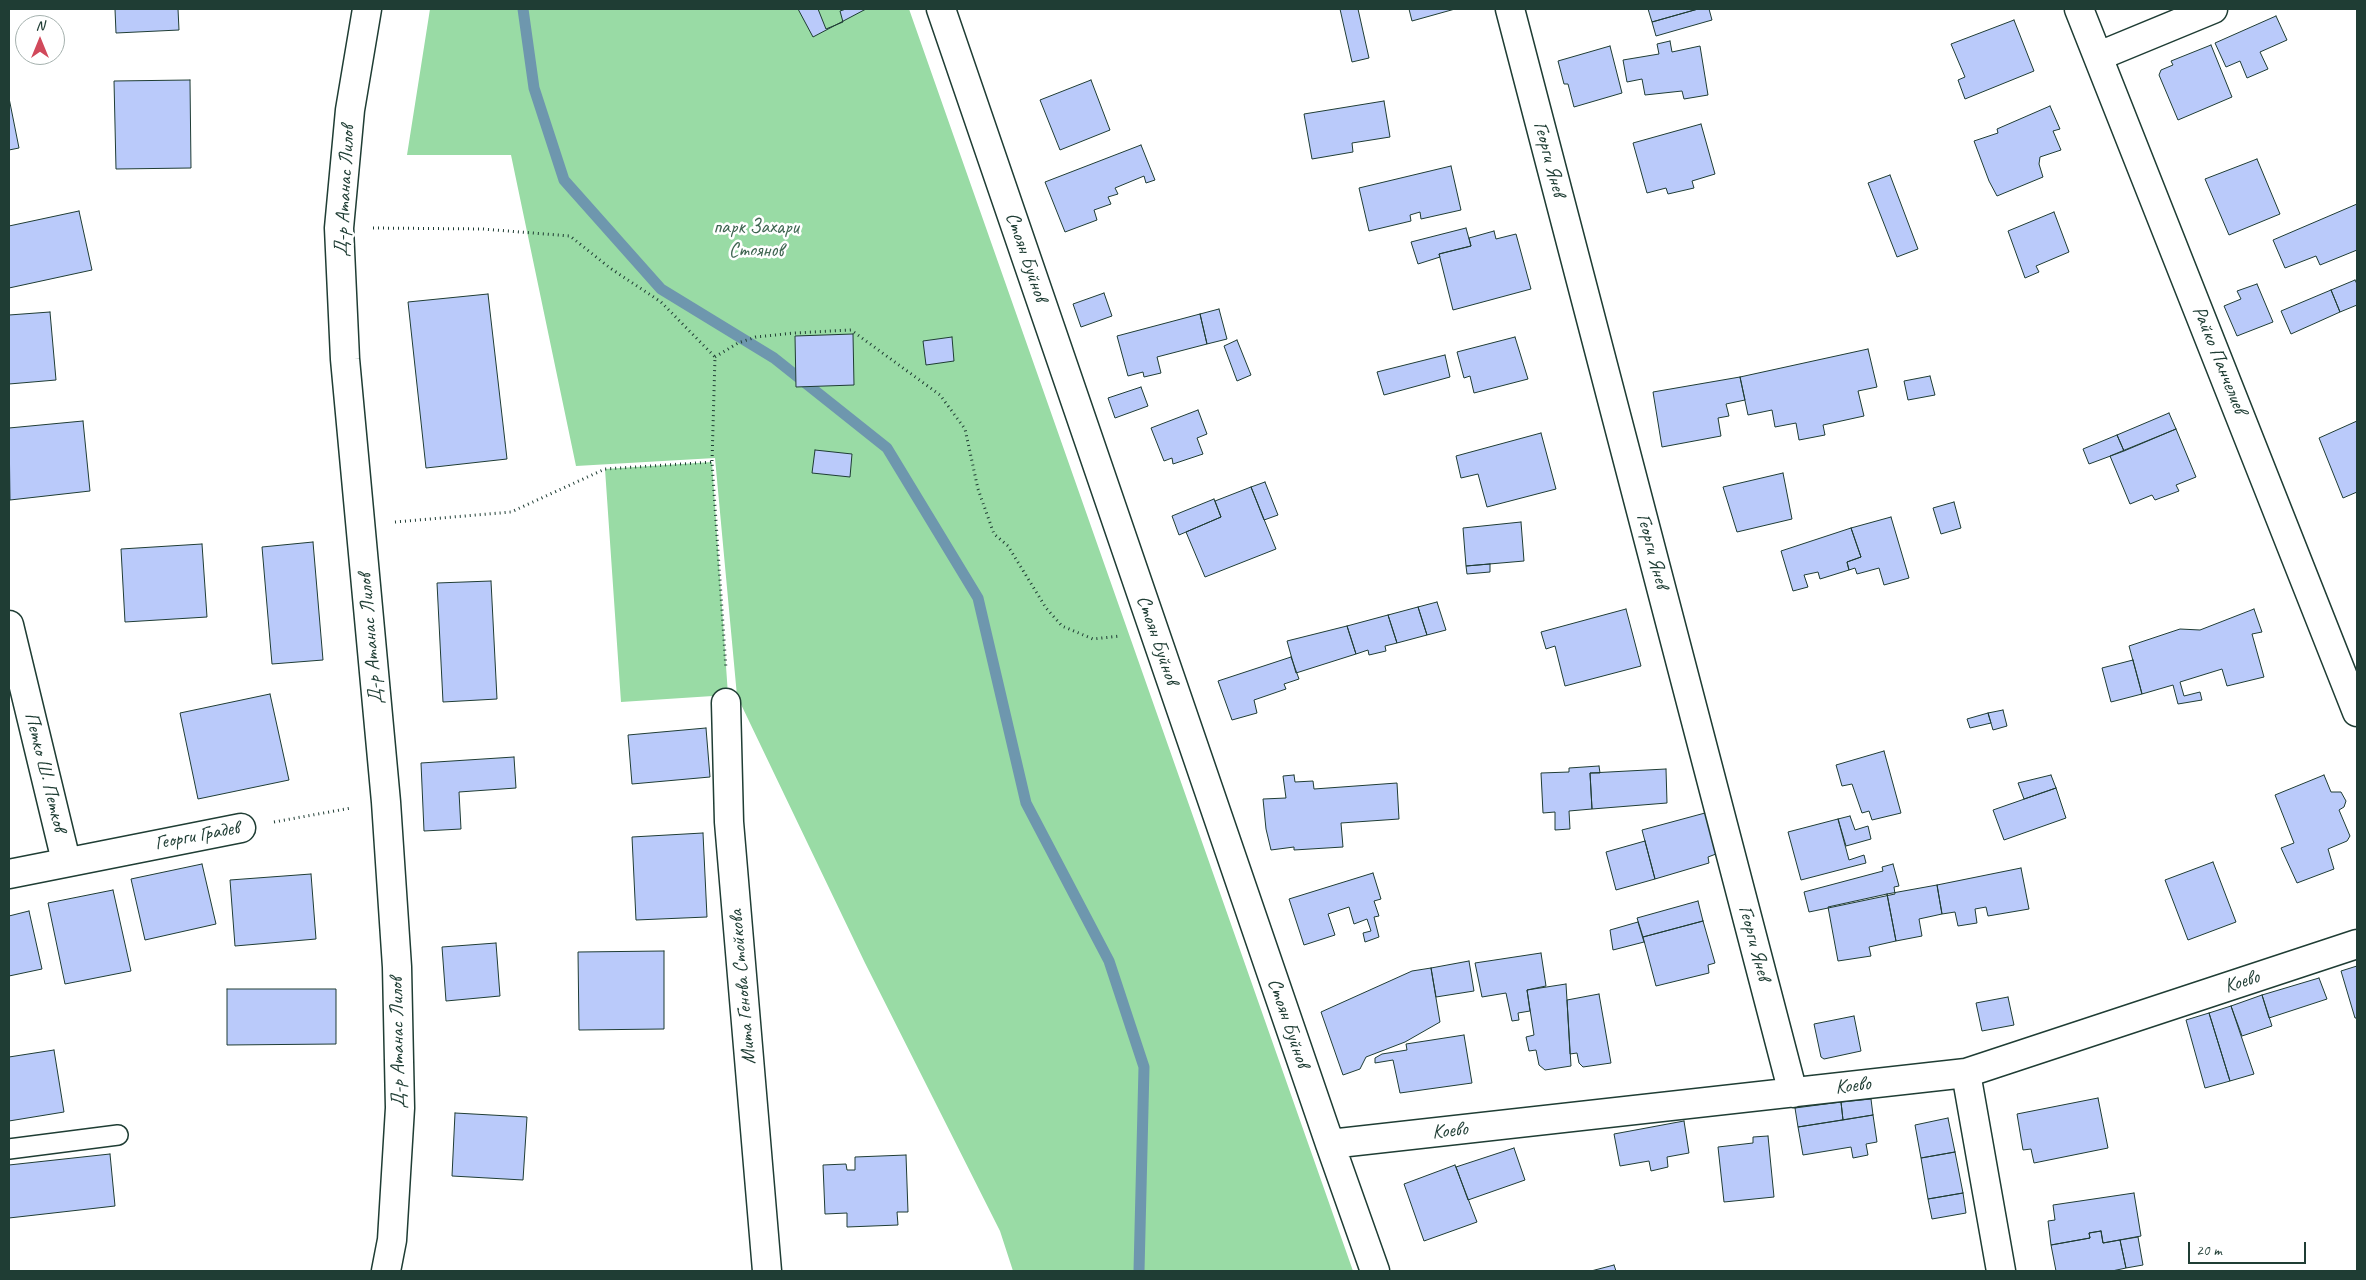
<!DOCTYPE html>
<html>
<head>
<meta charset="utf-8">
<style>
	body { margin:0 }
	#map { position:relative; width:2366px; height:1280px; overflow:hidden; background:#fff; font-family:Caveat,sans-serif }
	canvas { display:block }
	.frame { position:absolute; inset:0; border:10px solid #1f3d34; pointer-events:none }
	.north { position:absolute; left:15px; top:15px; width:50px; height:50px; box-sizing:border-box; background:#fff; border:1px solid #a5b1ae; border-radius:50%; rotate:0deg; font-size:14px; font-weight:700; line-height:20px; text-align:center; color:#1f3d34 }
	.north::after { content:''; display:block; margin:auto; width:18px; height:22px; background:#d1495b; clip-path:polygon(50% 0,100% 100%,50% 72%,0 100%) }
	.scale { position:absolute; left:2188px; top:1242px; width:118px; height:22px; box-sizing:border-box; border:2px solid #1f3d34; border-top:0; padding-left:6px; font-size:15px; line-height:18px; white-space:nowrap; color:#1f3d34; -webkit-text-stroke:4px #fff; paint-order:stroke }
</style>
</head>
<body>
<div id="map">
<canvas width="2366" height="1280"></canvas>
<div class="frame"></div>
<div class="north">N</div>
<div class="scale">20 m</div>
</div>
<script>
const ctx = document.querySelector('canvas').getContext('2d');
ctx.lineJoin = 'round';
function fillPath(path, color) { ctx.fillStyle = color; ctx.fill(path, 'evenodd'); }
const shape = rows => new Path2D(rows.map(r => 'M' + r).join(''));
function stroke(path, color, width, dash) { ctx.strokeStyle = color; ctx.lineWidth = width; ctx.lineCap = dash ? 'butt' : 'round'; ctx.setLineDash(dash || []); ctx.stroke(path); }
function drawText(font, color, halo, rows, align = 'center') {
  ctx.font = font + ' Caveat,sans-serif'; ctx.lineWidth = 5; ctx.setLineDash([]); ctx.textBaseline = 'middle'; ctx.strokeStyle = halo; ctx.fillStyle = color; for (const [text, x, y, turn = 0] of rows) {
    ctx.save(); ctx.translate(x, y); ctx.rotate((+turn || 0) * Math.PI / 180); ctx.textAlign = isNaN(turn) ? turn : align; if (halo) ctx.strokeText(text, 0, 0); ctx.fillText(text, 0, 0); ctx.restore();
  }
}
fillPath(shape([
	[430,9,909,9,1353,1271,1013,1271,1000,1231,865,963,737,696,715,458,576,466,511,155,407,155],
	[712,462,728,695,621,702,605,469]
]), '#99dba5');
stroke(shape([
	[523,9,534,88,564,180,661,289,774,358,887,448,978,598,1026,803,1109,961,1144,1067,1139,1271]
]), '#6e97ae', 11);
const building = shape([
	[115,9,178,9,179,30,116,33,115,9],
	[798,9,866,9,813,37,798,9],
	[818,9,846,9,840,11,843,22,826,29,818,9],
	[1340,9,1358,9,1369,58,1352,62,1340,9],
	[1409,9,1455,9,1412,21,1409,9],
	[1648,9,1698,9,1652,22,1648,9],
	[1698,9,1709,9,1712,20,1656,36,1652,22,1698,9],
	[2276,16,2287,40,2260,52,2268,69,2247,78,2240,61,2226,67,2215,43,2276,16],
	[2014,20,2034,71,1965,99,1958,80,1965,77,1951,44,2014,20],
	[1670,41,1672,52,1700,46,1708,95,1684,99,1682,91,1645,95,1642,79,1627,82,1623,60,1659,54,1657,44,1670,41],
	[2211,45,2232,97,2178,120,2159,75,2161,70,2173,65,2171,61,2211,45],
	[1610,46,1622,93,1574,107,1568,84,1564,84,1558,61,1610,46],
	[190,80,191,168,116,169,114,81,190,80],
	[1091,80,1110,130,1060,150,1040,100,1091,80],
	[9,98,19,148,9,150,9,98],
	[1384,101,1390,137,1352,143,1353,152,1312,159,1304,114,1384,101],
	[2050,106,2060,129,2053,131,2061,150,2040,157,2039,164,2043,177,1997,196,1989,181,1974,141,1998,133,1997,129,2050,106],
	[1701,124,1715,174,1692,181,1694,188,1668,194,1666,188,1647,193,1633,143,1701,124],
	[1141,145,1155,180,1146,183,1144,176,1115,188,1118,194,1108,197,1111,204,1094,210,1097,220,1065,232,1045,182,1141,145],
	[2257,159,2280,214,2229,235,2205,179,2257,159],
	[1451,166,1461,210,1421,219,1420,212,1410,215,1411,221,1369,231,1359,188,1451,166],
	[1890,175,1918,249,1897,257,1868,183,1890,175],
	[2357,204,2357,250,2320,265,2316,256,2285,268,2273,240,2357,204],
	[79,211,92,270,9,288,9,226,79,211],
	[2054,212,2069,252,2036,266,2039,272,2025,278,2008,231,2054,212],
	[1466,228,1471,246,1439,254,1440,257,1418,264,1411,242,1466,228],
	[1494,231,1496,239,1516,234,1531,289,1453,310,1439,254,1471,246,1469,238,1494,231],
	[2355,280,2357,284,2357,305,2340,312,2331,290,2355,280],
	[2257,284,2273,322,2237,336,2224,306,2241,299,2237,291,2257,284],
	[2331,290,2340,312,2291,334,2281,311,2331,290],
	[1104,293,1112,316,1081,327,1073,304,1104,293],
	[488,294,507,459,426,468,408,302,488,294],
	[1219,309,1227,339,1207,344,1200,314,1219,309],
	[50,312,56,380,9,384,9,315,50,312],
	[1200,314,1207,344,1157,357,1161,373,1144,377,1143,372,1128,376,1117,336,1200,314],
	[853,334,854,385,796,387,795,336,853,334],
	[952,337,954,361,926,365,923,341,952,337],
	[1515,337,1528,379,1474,393,1470,376,1464,378,1457,352,1515,337],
	[1237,340,1251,375,1237,381,1224,346,1237,340],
	[1868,349,1877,387,1858,391,1864,416,1823,425,1825,435,1799,440,1796,423,1775,427,1772,410,1748,415,1740,377,1868,349],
	[1445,355,1450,377,1384,395,1377,372,1445,355],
	[1930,376,1935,395,1908,400,1904,381,1930,376],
	[1740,377,1745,400,1726,404,1729,416,1718,418,1721,436,1662,447,1653,392,1740,377],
	[1141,387,1148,406,1115,418,1108,398,1141,387],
	[1198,410,1207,434,1197,438,1203,454,1173,464,1172,458,1164,461,1151,428,1198,410],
	[2169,413,2176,429,2124,451,2117,435,2169,413],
	[83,421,90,491,10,500,9,428,83,421],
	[2357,421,2357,492,2343,498,2319,438,2357,421],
	[2176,429,2196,477,2176,485,2179,491,2155,500,2152,495,2130,504,2110,456,2176,429],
	[1541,433,1556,489,1487,507,1478,474,1461,478,1456,456,1541,433],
	[2117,435,2124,451,2089,464,2083,449,2117,435],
	[815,450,852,454,850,477,812,473,815,450],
	[1783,473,1792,519,1737,532,1723,487,1783,473],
	[1265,482,1278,515,1264,520,1251,487,1265,482],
	[1251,487,1276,549,1205,577,1186,532,1221,517,1215,501,1251,487],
	[1214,499,1221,517,1179,535,1172,516,1214,499],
	[1954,502,1961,528,1941,534,1933,508,1954,502],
	[1891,517,1909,578,1884,585,1879,568,1857,574,1855,568,1849,570,1847,562,1861,557,1851,528,1891,517],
	[1521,522,1524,561,1466,566,1463,528,1521,522],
	[1851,528,1861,557,1847,562,1849,570,1820,579,1818,572,1804,575,1808,587,1793,591,1781,551,1851,528],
	[313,542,323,660,272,664,262,547,313,542],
	[202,544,207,617,125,622,121,549,202,544],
	[1490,564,1490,572,1467,574,1466,566,1490,564],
	[491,581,497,699,443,702,437,583,491,581],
	[1437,602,1446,630,1427,635,1418,607,1437,602],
	[1418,607,1427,635,1397,643,1388,615,1418,607],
	[1626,609,1641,666,1565,686,1555,646,1546,649,1541,632,1626,609],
	[2254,609,2262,632,2252,634,2264,677,2227,686,2222,669,2180,682,2184,696,2200,692,2202,700,2178,704,2173,685,2142,694,2129,646,2180,629,2200,630,2254,609],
	[1388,615,1397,643,1385,646,1386,651,1369,655,1368,650,1356,654,1347,626,1388,615],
	[1347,626,1356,654,1296,673,1287,641,1347,626],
	[1291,657,1299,679,1284,684,1286,689,1254,700,1257,713,1232,720,1218,681,1291,657],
	[2133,660,2142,694,2111,702,2102,668,2133,660],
	[270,694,289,780,198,799,180,713,270,694],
	[2003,710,2007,726,1993,730,1988,713,2003,710],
	[1988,713,1991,723,1970,728,1967,719,1988,713],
	[706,728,710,777,632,784,628,735,706,728],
	[1884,751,1901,813,1872,820,1869,811,1862,813,1852,784,1842,786,1836,765,1884,751],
	[514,757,516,788,459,792,461,829,424,831,421,763,514,757],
	[1599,766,1600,773,1590,773,1592,809,1569,811,1570,829,1555,830,1555,812,1543,813,1541,773,1569,772,1569,768,1599,766],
	[1666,769,1667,803,1592,809,1590,773,1666,769],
	[1294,775,1295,782,1313,781,1314,789,1397,783,1399,819,1341,823,1343,847,1294,850,1294,847,1271,850,1266,829,1263,799,1286,798,1283,776,1294,775],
	[2051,775,2056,788,2024,799,2018,783,2051,775],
	[2324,775,2331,792,2341,792,2346,801,2344,807,2339,810,2350,836,2347,841,2328,849,2334,869,2297,883,2281,848,2294,843,2275,795,2324,775],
	[2056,788,2066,818,2004,840,1993,810,2056,788],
	[1705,813,1716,854,1708,857,1709,863,1655,879,1642,830,1705,813],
	[1850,816,1855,830,1868,826,1871,839,1846,846,1838,819,1850,816],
	[1838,819,1849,860,1864,855,1866,863,1801,880,1788,832,1838,819],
	[703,833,707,917,636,920,632,837,703,833],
	[1645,841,1655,879,1616,890,1606,852,1645,841],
	[2213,862,2236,922,2188,940,2165,880,2213,862],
	[202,864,216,924,145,940,131,879,202,864],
	[1893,864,1899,886,1894,887,1895,894,1809,912,1804,892,1883,871,1882,867,1893,864],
	[2021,868,2029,909,1988,916,1986,907,1975,909,1977,923,1958,926,1955,912,1942,914,1937,885,2021,868],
	[1373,873,1381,899,1374,901,1379,916,1374,917,1379,937,1365,942,1363,933,1371,931,1367,919,1354,924,1349,907,1328,914,1335,935,1304,945,1289,899,1373,873],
	[311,874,316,939,235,946,230,880,311,874],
	[1937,885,1942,914,1919,919,1922,936,1896,941,1887,894,1937,885],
	[113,890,131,971,65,984,48,903,113,890],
	[1887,894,1896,941,1869,947,1871,956,1838,961,1828,907,1887,894],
	[1698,901,1703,921,1643,937,1637,918,1698,901],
	[29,911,42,969,9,976,9,916,29,911],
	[1703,921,1715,963,1708,965,1709,973,1656,986,1643,937,1703,921],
	[1638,922,1644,942,1613,950,1610,930,1638,922],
	[496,943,500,996,446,1001,442,947,496,943],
	[664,951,664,1029,579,1030,578,952,664,951],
	[1541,953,1546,986,1527,990,1530,1011,1518,1013,1519,1020,1512,1021,1506,993,1482,997,1475,963,1541,953],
	[1469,961,1474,991,1436,997,1431,968,1469,961],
	[2357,966,2357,1018,2355,1018,2341,971,2357,966],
	[1431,968,1440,1022,1405,1042,1366,1057,1360,1069,1343,1075,1321,1012,1412,971,1431,968],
	[2319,978,2327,999,2269,1018,2262,995,2319,978],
	[1566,984,1571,1066,1545,1070,1539,1065,1536,1050,1529,1051,1526,1037,1534,1035,1527,990,1566,984],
	[227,989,336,989,336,1044,227,1045,227,989],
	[1599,994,1611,1063,1583,1067,1579,1063,1577,1053,1570,1054,1567,1000,1599,994],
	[2262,995,2272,1026,2242,1036,2231,1006,2262,995],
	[2008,997,2014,1025,1982,1031,1976,1003,2008,997],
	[2231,1006,2254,1074,2230,1081,2209,1013,2231,1006],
	[2209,1013,2230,1081,2205,1088,2186,1020,2209,1013],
	[1854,1016,1861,1051,1824,1059,1821,1057,1814,1024,1854,1016],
	[1464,1035,1472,1083,1400,1093,1393,1060,1375,1063,1375,1058,1382,1054,1407,1050,1406,1044,1464,1035],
	[54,1050,64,1112,9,1121,9,1057,54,1050],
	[2098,1098,2108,1148,2034,1163,2031,1149,2023,1150,2017,1114,2098,1098],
	[1871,1099,1873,1115,1843,1120,1841,1102,1871,1099],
	[1841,1102,1843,1120,1798,1127,1795,1108,1841,1102],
	[455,1113,527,1117,523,1180,452,1176,455,1113],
	[1873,1115,1877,1142,1866,1144,1868,1155,1853,1158,1851,1147,1803,1155,1798,1127,1873,1115],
	[1948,1118,1955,1152,1921,1158,1915,1125,1948,1118],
	[1684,1121,1689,1153,1667,1157,1668,1167,1651,1171,1649,1161,1620,1166,1614,1134,1684,1121],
	[1768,1136,1774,1197,1724,1202,1718,1147,1753,1143,1753,1137,1768,1136],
	[1514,1148,1525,1180,1468,1200,1456,1167,1514,1148],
	[1955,1152,1963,1193,1928,1199,1921,1158,1955,1152],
	[110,1154,115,1206,9,1218,9,1165,110,1154],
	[906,1155,908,1212,897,1212,898,1225,847,1227,847,1213,825,1214,823,1165,846,1164,847,1170,855,1170,855,1157,906,1155],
	[1455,1165,1477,1222,1424,1241,1404,1184,1455,1165],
	[1963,1193,1966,1213,1932,1219,1928,1199,1963,1193],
	[2134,1193,2141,1236,2103,1243,2101,1231,2089,1233,2090,1238,2051,1245,2048,1221,2055,1220,2053,1205,2134,1193],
	[2101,1231,2103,1243,2120,1240,2126,1268,2112,1271,2056,1271,2051,1245,2090,1238,2089,1233,2101,1231],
	[2138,1237,2143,1265,2126,1268,2120,1240,2138,1237],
	[1614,1265,1616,1271,1591,1271,1614,1265]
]);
fillPath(building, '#bacafa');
stroke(building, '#1f3d34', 1);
const service = shape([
	[9,1149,118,1135]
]);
const minor = shape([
	[367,9,350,110,339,228,345,359,386,802,397,967,400,1108,392,1240,386,1271],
	[941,9,1330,1144,1375,1271],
	[1510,9,1793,1093],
	[2079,9,2357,712],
	[2099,56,2213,9],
	[9,625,66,861],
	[726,703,729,822,767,1271],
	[9,874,241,828],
	[1966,1073,2001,1271],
	[1330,1144,1966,1073,2357,944]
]);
stroke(service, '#1f3d34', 22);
stroke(minor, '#1f3d34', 31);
stroke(shape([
	[373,228,483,229,570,236,610,268,661,302,715,357,712,462],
	[715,357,738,343,756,337,794,333,851,330,940,395,965,429,978,489,994,534,1008,546,1046,608,1062,626,1093,639,1120,636],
	[395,522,511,512,605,469,712,462,726,669],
	[274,822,351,808]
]), '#1f3d34', 3, [1, 4]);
stroke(service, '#fff', 19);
stroke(minor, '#fff', 28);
drawText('20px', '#1f3d34', '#fff', [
	["Георги Янев",1549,159,75],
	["Д-р Атанас Лилов",345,191,-87],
	["Стоян Буйнов",1026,257,71],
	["Райко Панчелиев",2219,360,68],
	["Георги Янев",1652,551,75],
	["Д-р Атанас Лилов",371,639,-95],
	["Стоян Буйнов",1157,640,71],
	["Петко Ш. Петков",45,772,76],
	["Георги Градев",197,836,-11],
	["Георги Янев",1754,943,75],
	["Коево",2242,982,-18],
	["Мита Генова Стойкова",743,987,-95],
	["Стоян Буйнов",1288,1023,71],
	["Д-р Атанас Лилов",398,1043,-91],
	["Коево",1853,1086,-7],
	["Коево",1450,1131,-6]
]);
drawText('20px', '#3e6450', '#fff', [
	["парк Захари",756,228],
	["Стоянов",756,251]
]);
</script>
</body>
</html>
